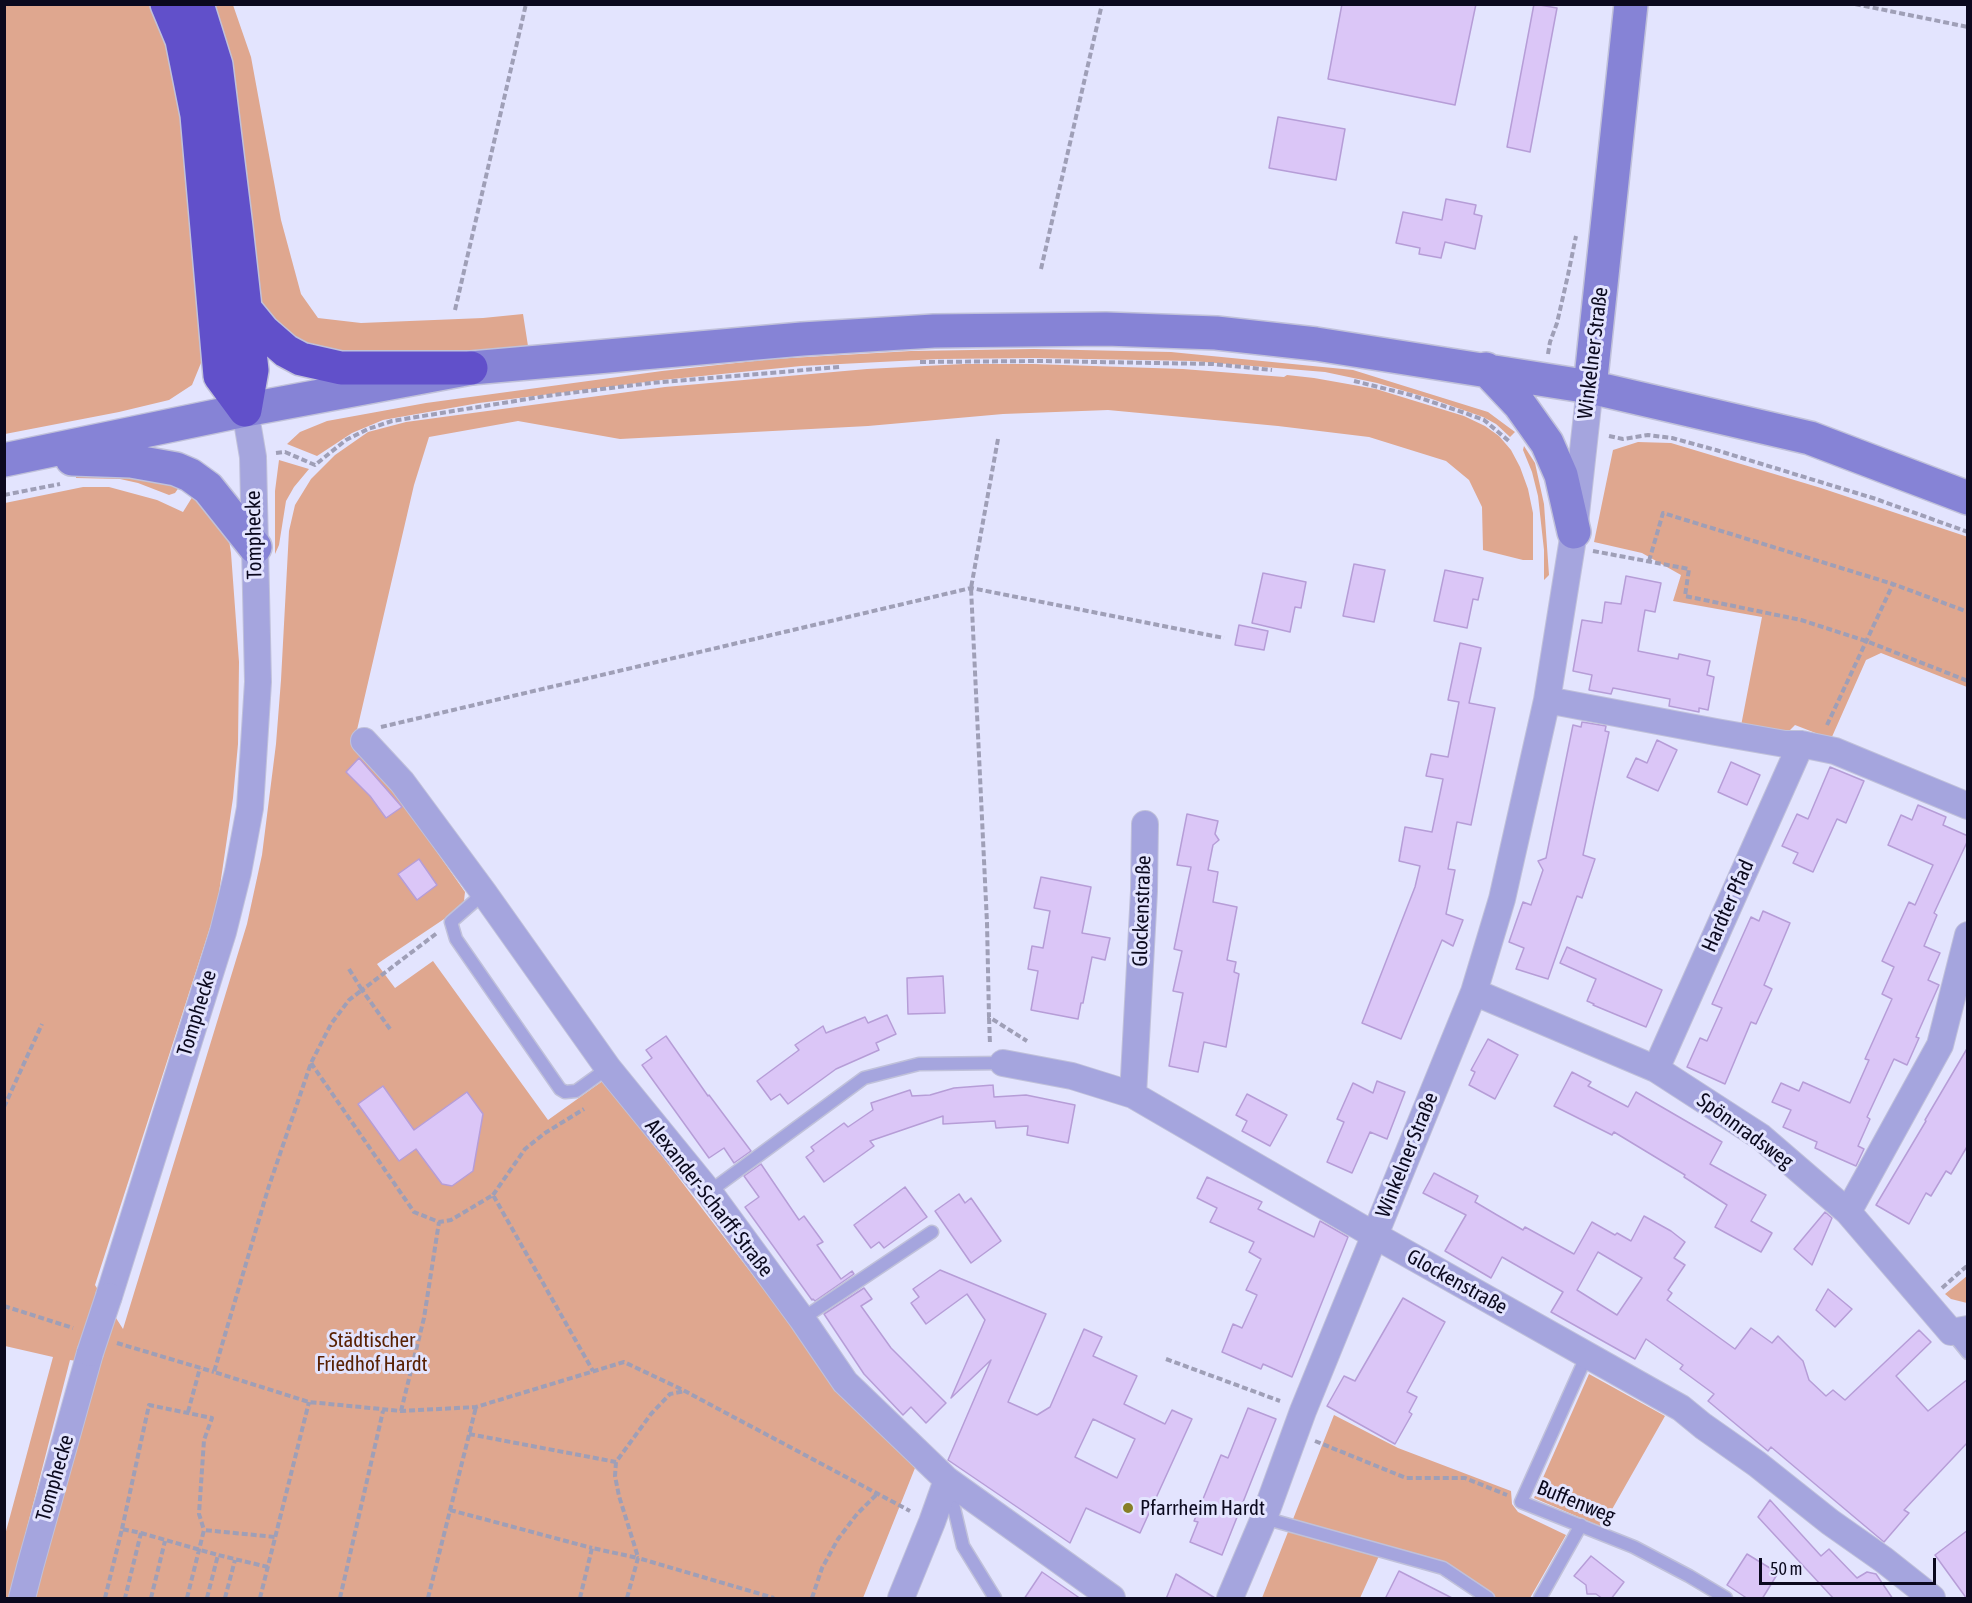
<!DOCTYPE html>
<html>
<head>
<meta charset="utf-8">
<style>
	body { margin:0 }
	#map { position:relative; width:1972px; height:1603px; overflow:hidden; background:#e3e4fe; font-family:"Asap Condensed",sans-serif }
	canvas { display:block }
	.frame { position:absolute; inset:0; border:6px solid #0b091e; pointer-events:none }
	.scale { position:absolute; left:1759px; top:1558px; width:177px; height:27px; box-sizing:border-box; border:3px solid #0b091e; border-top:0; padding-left:8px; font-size:18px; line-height:21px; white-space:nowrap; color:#0b091e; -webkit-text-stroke:4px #e3e4fe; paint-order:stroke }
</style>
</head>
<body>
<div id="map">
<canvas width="1972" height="1603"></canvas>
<div class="frame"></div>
<div class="scale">50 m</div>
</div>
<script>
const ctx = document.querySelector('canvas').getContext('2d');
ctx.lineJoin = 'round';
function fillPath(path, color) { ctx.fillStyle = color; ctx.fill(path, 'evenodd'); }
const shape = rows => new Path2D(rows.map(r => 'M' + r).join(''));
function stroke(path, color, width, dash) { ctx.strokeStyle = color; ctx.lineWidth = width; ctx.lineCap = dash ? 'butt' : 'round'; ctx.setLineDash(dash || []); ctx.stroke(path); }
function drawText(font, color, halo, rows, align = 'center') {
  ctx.font = font + ' "Asap Condensed",sans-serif'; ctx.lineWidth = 6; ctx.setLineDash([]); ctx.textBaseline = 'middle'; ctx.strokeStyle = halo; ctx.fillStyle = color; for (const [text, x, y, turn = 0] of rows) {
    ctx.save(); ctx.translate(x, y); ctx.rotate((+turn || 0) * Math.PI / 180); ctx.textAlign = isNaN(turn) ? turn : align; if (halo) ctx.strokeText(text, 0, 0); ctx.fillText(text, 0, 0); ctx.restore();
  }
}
fillPath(shape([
	[5,5,150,5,161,24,171,59,178,96,202,337,201,363,192,385,169,400,119,412,5,434],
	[213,5,233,5,251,57,281,220,301,294,318,318,361,323,483,318,523,314,528,346,448,355,346,357,298,347,260,302],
	[1034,349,1171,352,1353,370,1488,412,1515,432,1510,437,1496,424,1483,417,1432,399,1377,383,1325,372,1192,361,1034,358,939,359,801,366,662,380,479,403,383,420,352,433,317,456,287,444,300,432,327,421,426,403,662,371,773,359,911,351],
	[964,364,1033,364,1183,369,1284,377,1287,375,1314,378,1376,389,1464,416,1485,426,1499,436,1511,450,1520,467,1528,489,1533,513,1533,560,1523,560,1483,550,1482,507,1469,480,1446,461,1369,437,1278,426,1108,410,1003,414,868,426,620,439,518,421,429,437,414,485,353,747,394,791,465,892,464,901,459,909,377,964,395,988,433,961,548,1120,604,1080,849,1401,915,1468,863,1598,35,1598,45,1553,99,1364,70,1360,9,1598,5,1598,5,1535,53,1357,5,1346,5,503,83,487,109,487,157,500,183,512,196,491,229,540,231,553,239,662,238,744,233,798,217,906,95,1285,123,1329,247,924,262,855,276,744,281,680,289,531,295,505,311,479,335,455,368,432,406,422,665,387,867,369],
	[1638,442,1671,443,1821,488,1968,537,1967,687,1881,653,1866,660,1831,739,1795,725,1785,735,1740,731,1762,617,1673,601,1681,575,1642,553,1594,542,1613,450],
	[1524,446,1535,463,1544,504,1549,575,1544,580,1544,550,1538,496,1532,472,1523,450],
	[279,460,309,469,294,487,286,501,279,545,275,554,275,491],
	[76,473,87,473,182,483,175,493,169,495,138,483,120,479,76,478],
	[1967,1276,1967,1303,1951,1299,1945,1294],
	[1589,1374,1665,1416,1602,1527,1534,1498],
	[1334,1415,1398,1448,1511,1491,1512,1504,1518,1512,1566,1535,1530,1598,1497,1598,1450,1567,1383,1547,1360,1598,1262,1598]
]), '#dfa78f');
const building = shape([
	[1342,4,1476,4,1455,105,1328,79,1342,4],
	[1534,4,1557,8,1530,152,1507,147,1534,4],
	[1278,117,1345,129,1336,180,1269,168,1278,117],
	[1446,199,1476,205,1474,214,1482,216,1475,249,1445,242,1441,258,1419,254,1420,248,1396,243,1403,212,1442,220,1446,199],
	[1354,564,1385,570,1374,622,1343,616,1354,564],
	[1445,570,1483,578,1478,600,1473,599,1467,628,1434,621,1445,570],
	[1263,573,1306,582,1301,608,1295,607,1290,632,1252,623,1263,573],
	[1626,576,1661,583,1655,612,1645,610,1638,651,1678,659,1679,654,1710,661,1707,675,1714,677,1708,710,1699,708,1699,712,1669,706,1670,699,1613,688,1611,694,1589,690,1592,675,1573,671,1582,620,1602,623,1605,602,1621,604,1626,576],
	[1239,625,1268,631,1264,650,1235,645,1239,625],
	[1460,643,1481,648,1469,703,1495,708,1471,825,1457,822,1448,869,1455,870,1446,914,1463,920,1453,946,1442,940,1401,1039,1362,1023,1415,887,1420,866,1399,861,1405,827,1432,832,1443,779,1426,776,1431,754,1448,757,1459,702,1448,700,1460,643],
	[1582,722,1606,726,1605,731,1609,732,1583,855,1595,859,1582,898,1577,896,1548,979,1516,969,1524,948,1509,942,1523,902,1531,905,1543,870,1538,861,1546,858,1573,725,1581,727,1582,722],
	[1657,740,1677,750,1658,791,1627,777,1636,758,1647,763,1657,740],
	[359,758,402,807,386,818,370,796,346,772,359,758],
	[1731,762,1760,775,1747,805,1718,792,1731,762],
	[1830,767,1864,781,1846,823,1837,819,1813,872,1793,863,1798,853,1782,846,1797,814,1808,819,1830,767],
	[1918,805,1946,817,1943,825,1968,836,1968,840,1934,913,1937,915,1924,946,1940,953,1928,980,1939,985,1916,1037,1919,1038,1907,1065,1894,1059,1867,1117,1870,1119,1858,1146,1864,1149,1856,1166,1815,1148,1817,1142,1783,1127,1791,1110,1772,1102,1781,1083,1799,1091,1803,1082,1850,1103,1869,1060,1865,1059,1892,999,1882,994,1894,967,1882,961,1909,902,1915,905,1933,865,1888,845,1901,815,1912,820,1918,805],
	[1187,814,1218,821,1215,834,1219,840,1213,845,1208,870,1218,872,1213,902,1237,907,1227,960,1236,962,1234,972,1239,974,1226,1047,1204,1042,1198,1072,1169,1066,1183,993,1173,991,1182,951,1174,949,1191,867,1177,865,1187,814],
	[419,859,437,885,417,900,398,874,419,859],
	[1041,877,1091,887,1082,933,1110,938,1105,960,1092,957,1083,1003,1081,1003,1078,1019,1031,1010,1038,971,1028,969,1032,946,1043,948,1050,911,1034,908,1041,877],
	[1763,911,1790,923,1764,985,1772,989,1756,1024,1751,1022,1725,1084,1687,1067,1700,1038,1707,1041,1722,1008,1712,1004,1751,917,1759,921,1763,911],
	[1567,947,1662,990,1646,1027,1593,1005,1594,1004,1587,1001,1596,979,1560,963,1567,947],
	[943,976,945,1013,908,1014,907,978,943,976],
	[887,1015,896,1034,876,1043,879,1050,836,1069,788,1104,780,1094,771,1100,757,1081,799,1050,795,1045,823,1026,826,1033,865,1017,868,1023,887,1015],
	[666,1036,708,1096,709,1095,751,1151,734,1163,724,1148,709,1158,642,1065,652,1058,646,1050,666,1036],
	[1488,1039,1518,1055,1495,1099,1469,1085,1475,1072,1471,1070,1488,1039],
	[1968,1047,1968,1145,1951,1174,1946,1171,1931,1196,1926,1193,1909,1224,1876,1205,1926,1121,1925,1120,1968,1047],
	[1572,1072,1591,1082,1588,1086,1628,1107,1636,1092,1722,1142,1710,1164,1766,1195,1751,1221,1772,1233,1761,1252,1715,1227,1727,1205,1684,1177,1685,1175,1614,1132,1612,1135,1554,1106,1572,1072],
	[1377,1081,1405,1092,1387,1139,1370,1132,1352,1173,1327,1162,1344,1122,1337,1119,1353,1083,1373,1093,1377,1081],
	[993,1085,994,1097,1026,1095,1075,1105,1068,1143,1027,1135,1028,1126,996,1128,995,1121,943,1124,943,1116,870,1141,874,1146,824,1182,806,1157,814,1151,811,1147,844,1123,848,1127,873,1110,871,1103,910,1090,912,1096,930,1095,954,1088,993,1085],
	[383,1086,414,1130,467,1092,483,1114,473,1171,452,1186,442,1184,416,1149,399,1161,358,1104,383,1086],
	[1247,1094,1287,1115,1270,1146,1242,1131,1247,1121,1236,1115,1247,1094],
	[761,1164,799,1220,804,1216,823,1242,817,1245,841,1279,852,1271,854,1274,815,1301,813,1299,812,1300,745,1207,759,1197,744,1176,761,1164],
	[1434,1173,1478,1196,1475,1202,1497,1215,1523,1230,1525,1227,1574,1254,1592,1222,1615,1235,1617,1233,1631,1241,1644,1216,1671,1231,1685,1242,1674,1258,1685,1265,1668,1290,1672,1293,1667,1300,1735,1349,1751,1328,1772,1343,1778,1336,1803,1361,1809,1380,1826,1396,1833,1390,1845,1400,1919,1330,1931,1342,1896,1376,1928,1411,1968,1379,1968,1442,1904,1510,1909,1513,1884,1542,1771,1447,1768,1451,1708,1401,1714,1394,1680,1369,1683,1365,1646,1339,1635,1359,1551,1312,1563,1292,1502,1257,1491,1278,1445,1251,1466,1215,1423,1193,1434,1173],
	[1598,1252,1642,1278,1617,1315,1577,1290,1598,1252],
	[1207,1177,1262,1202,1258,1209,1314,1237,1320,1221,1348,1237,1292,1377,1263,1364,1261,1369,1222,1352,1233,1324,1242,1328,1257,1295,1246,1290,1261,1259,1249,1252,1254,1242,1210,1222,1217,1208,1197,1198,1207,1177],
	[905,1187,927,1217,884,1248,879,1242,871,1248,854,1225,905,1187],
	[959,1194,965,1203,971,1198,1001,1241,971,1263,935,1211,959,1194],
	[1825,1212,1832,1218,1812,1265,1794,1249,1825,1212],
	[940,1270,1046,1314,1008,1402,1037,1415,1050,1407,1084,1329,1102,1337,1093,1356,1137,1376,1124,1404,1165,1424,1172,1410,1192,1419,1140,1533,1086,1508,1070,1543,948,1460,991,1360,951,1398,985,1320,967,1294,926,1324,911,1303,919,1297,913,1289,940,1270],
	[1093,1419,1135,1439,1117,1478,1075,1457,1093,1419],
	[864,1288,872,1299,861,1306,891,1348,946,1403,926,1423,911,1407,903,1415,864,1374,824,1314,864,1288],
	[1828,1289,1852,1309,1835,1327,1816,1310,1828,1289],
	[1403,1298,1445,1322,1407,1392,1417,1397,1409,1412,1412,1414,1395,1444,1327,1406,1344,1376,1355,1381,1403,1298],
	[1248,1408,1276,1419,1222,1555,1190,1542,1198,1522,1194,1521,1221,1455,1228,1458,1248,1408],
	[1770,1500,1821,1556,1829,1549,1857,1578,1867,1572,1876,1574,1893,1599,1834,1599,1758,1517,1770,1500],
	[1968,1530,1968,1599,1967,1599,1935,1555,1968,1530],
	[1747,1554,1778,1573,1762,1599,1748,1599,1727,1585,1747,1554],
	[1591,1556,1624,1582,1611,1599,1603,1599,1596,1594,1587,1594,1586,1585,1574,1576,1591,1556],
	[1399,1571,1454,1599,1385,1599,1399,1571],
	[1042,1572,1081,1599,1024,1599,1042,1572],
	[1176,1574,1215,1598,1215,1599,1166,1599,1176,1574]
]);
fillPath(building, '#dbc6f7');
stroke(building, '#b69dd7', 1.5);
const lane = shape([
	[484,893,451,922,456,939,560,1089,565,1092,576,1091,608,1068],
	[709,1192,864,1078,919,1064,1003,1063],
	[802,1319,932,1232],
	[1951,1332,1968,1353],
	[1587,1355,1521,1502,1634,1547,1689,1576,1726,1598],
	[949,1487,963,1546,995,1598],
	[1264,1518,1443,1568,1488,1598],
	[1540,1598,1581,1525]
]);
const street = shape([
	[1547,700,1716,732,1785,744,1801,744,1835,751,1968,806],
	[364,741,402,782,484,893,608,1068,709,1192,802,1319,845,1382,947,1480,1112,1598],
	[1145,824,1144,891,1133,1095,1374,1235,1681,1408,1703,1426,1757,1464,1830,1522,1884,1560,1932,1598],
	[1474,992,1656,1069,1761,1137,1848,1212,1951,1332,1968,1329],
	[1003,1063,1072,1076,1133,1095],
	[1656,1069,1801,744],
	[1848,1212,1940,1045,1968,935],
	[109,1296,223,932,238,872,250,808,258,682,253,457,245,410],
	[22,1598,30,1567,90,1353],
	[901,1598,932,1522,947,1480],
	[1230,1598,1264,1518,1303,1411,1474,992,1502,899,1547,700,1574,532,1590,387]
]);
const secondary = shape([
	[1486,369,1520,405,1547,443,1561,475,1574,532],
	[1590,387,1631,4],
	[72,459,131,461,176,469,190,475,208,488,255,547],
	[4,460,245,410,471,368,802,339,934,331,1106,329,1216,333,1316,344,1590,387,1810,438,1968,498]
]);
const highway = shape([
	[167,4,182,40,197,115,220,376,245,410],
	[197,4,216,65,236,227,252,370,245,410],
	[245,309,263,331,286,351,301,359,341,368,471,368]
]);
stroke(lane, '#c0c1da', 15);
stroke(street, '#c0c1da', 28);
stroke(secondary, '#c0c1da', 36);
stroke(highway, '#c0c1da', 36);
stroke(shape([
	[1855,4,1968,27],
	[1041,269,1102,4],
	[455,310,526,4],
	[1548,354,1550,342,1557,323,1568,275,1576,236],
	[920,362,1040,361,1213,364,1272,370],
	[1354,381,1411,395,1465,413,1484,420,1510,442],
	[1609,436,1623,439,1648,435,1672,438,1716,450,1876,499,1968,532],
	[998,439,971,588,987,923,989,1017,1027,1041],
	[276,453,285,452,315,465,346,440,368,429,392,421,546,396,651,383,840,367],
	[4,495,60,484],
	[1593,551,1689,569,1685,596,1801,620,1866,641,1968,681],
	[1649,561,1663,513,1893,584,1968,612],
	[1827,725,1893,584],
	[381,727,971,588,1224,638],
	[349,969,362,990,349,1000,331,1024,311,1063,268,1189,214,1372,309,1402,401,1411,476,1407,624,1362,681,1389,910,1511],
	[989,1018,990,1044],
	[390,1029,362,990,437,933],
	[311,1063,414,1212,439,1222,451,1220,493,1195,593,1371],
	[4,1107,42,1024],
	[493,1195,525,1149,545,1133,584,1109],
	[1942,1288,1968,1265],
	[4,1306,73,1328],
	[117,1343,214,1372],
	[1166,1359,1280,1401],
	[401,1411,424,1318,439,1222],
	[188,1412,200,1368],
	[469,1434,616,1462,651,1414,670,1394,685,1391],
	[1315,1441,1406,1478,1465,1478,1507,1495],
	[616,1462,615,1476,619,1496,638,1557],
	[450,1510,592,1548],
	[122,1529,149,1405,212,1418,204,1440,199,1514,204,1530],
	[141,1533,218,1555],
	[105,1598,122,1529,141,1533,125,1598],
	[151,1598,165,1541],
	[187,1598,204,1530,275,1537],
	[207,1598,218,1555,268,1567],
	[225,1598,235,1560],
	[260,1598,309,1402],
	[340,1598,383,1411],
	[428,1598,476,1407],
	[580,1598,592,1548,638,1558],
	[627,1598,638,1558,774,1598],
	[812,1598,822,1568,838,1539,857,1514,878,1493]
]), '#9f9fb7', 4, [6, 3]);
stroke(lane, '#a5a5de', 12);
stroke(street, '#a5a5de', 26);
stroke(secondary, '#8683d6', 33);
stroke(highway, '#6150ca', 33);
const streetBridge = shape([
	[90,1353,109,1296]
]);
stroke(streetBridge, '#c0c1da', 28, []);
stroke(streetBridge, '#a5a5de', 26);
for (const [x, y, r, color] of [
	[1128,1508,6,"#877f26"]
]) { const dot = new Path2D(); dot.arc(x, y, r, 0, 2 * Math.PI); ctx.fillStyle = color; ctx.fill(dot); stroke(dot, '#e3e4fe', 2); }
drawText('21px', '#0b091e', '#e3e4fe', [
	["Winkelner Straße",1593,353,-83],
	["Tomphecke",254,535,-91],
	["Hardter Pfad",1728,906,-66],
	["Glockenstraße",1142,911,-88],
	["Tomphecke",197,1013,-73],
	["Spönnradsweg",1745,1131,36],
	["Winkelner Straße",1407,1155,-68],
	["Alexander-Scharff-Straße",709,1198,52],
	["Glockenstraße",1457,1282,29],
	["Tomphecke",55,1478,-74],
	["Buffenweg",1576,1502,22]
]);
drawText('21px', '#582002', '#e3e4fe', [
	["Städtischer",372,1340],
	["Friedhof Hardt",372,1364]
]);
drawText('21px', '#0b091e', '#e3e4fe', [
	["Pfarrheim Hardt",1140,1508]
], 'left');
</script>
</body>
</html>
